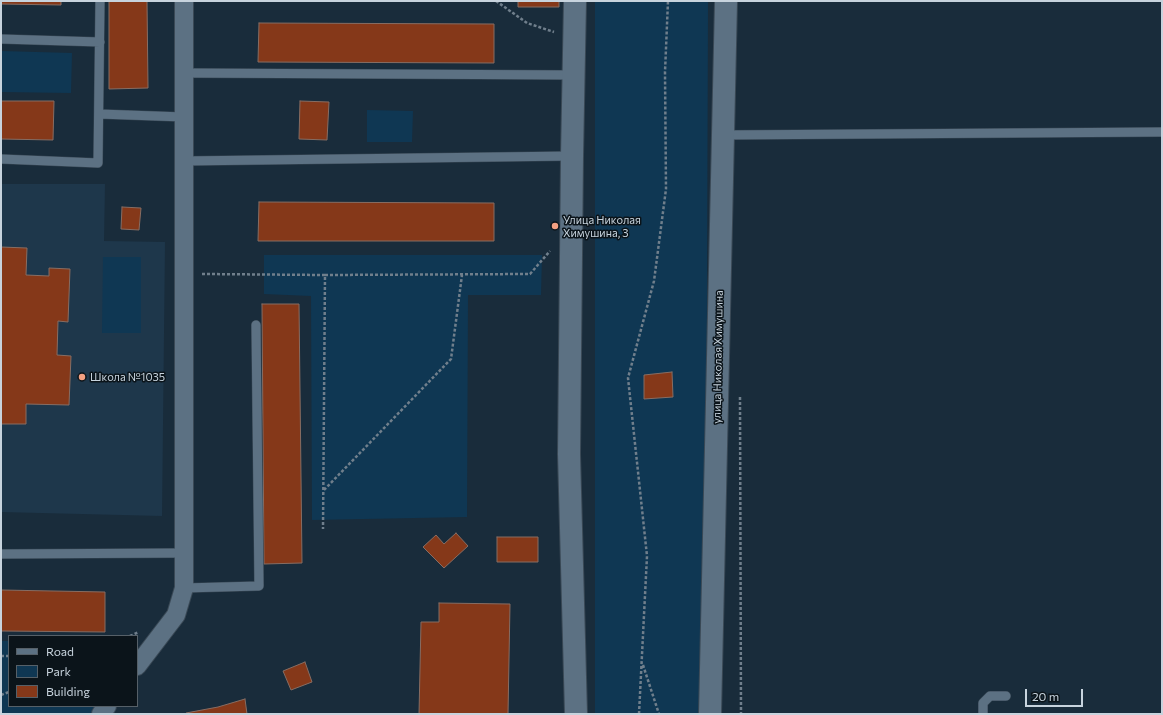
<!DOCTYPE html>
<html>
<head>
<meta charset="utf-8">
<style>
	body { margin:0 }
	#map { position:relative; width:1163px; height:715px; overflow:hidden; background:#192c3b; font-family:Commissioner,sans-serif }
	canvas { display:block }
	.frame { position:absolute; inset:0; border:2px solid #c7d3dd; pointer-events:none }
	.legend { position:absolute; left:8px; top:635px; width:130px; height:72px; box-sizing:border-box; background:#0b141a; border:1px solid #566068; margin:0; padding:5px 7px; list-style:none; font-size:12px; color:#c7d3dd }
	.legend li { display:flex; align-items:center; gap:8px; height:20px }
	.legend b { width:20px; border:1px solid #566068 }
	.scale { position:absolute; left:1025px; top:689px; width:58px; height:18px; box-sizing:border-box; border:2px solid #c7d3dd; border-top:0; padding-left:5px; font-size:12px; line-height:14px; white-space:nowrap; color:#c7d3dd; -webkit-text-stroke:3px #0b141a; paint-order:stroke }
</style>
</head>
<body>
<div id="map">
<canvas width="1163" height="715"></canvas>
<div class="frame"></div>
<ul class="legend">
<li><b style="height:5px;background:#5c7183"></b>Road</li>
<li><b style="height:11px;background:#0f3753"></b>Park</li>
<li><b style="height:11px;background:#853819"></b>Building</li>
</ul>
<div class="scale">20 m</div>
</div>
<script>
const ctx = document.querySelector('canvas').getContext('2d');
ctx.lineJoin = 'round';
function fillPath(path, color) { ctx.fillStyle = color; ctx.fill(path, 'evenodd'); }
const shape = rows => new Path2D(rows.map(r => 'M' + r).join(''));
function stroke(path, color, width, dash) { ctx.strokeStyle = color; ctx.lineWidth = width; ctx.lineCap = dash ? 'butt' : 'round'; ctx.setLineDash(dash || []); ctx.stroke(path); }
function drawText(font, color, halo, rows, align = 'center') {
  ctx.font = font + ' Commissioner,sans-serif'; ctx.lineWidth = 3; ctx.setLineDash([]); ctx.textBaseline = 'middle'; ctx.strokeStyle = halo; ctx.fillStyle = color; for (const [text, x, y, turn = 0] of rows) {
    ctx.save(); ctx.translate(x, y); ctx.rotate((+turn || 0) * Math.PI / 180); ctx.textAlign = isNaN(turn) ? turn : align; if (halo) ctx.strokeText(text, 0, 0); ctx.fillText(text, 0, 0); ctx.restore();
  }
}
fillPath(shape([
	[1,184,105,184,104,241,165,242,162,516,1,512]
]), '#1e374b');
fillPath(shape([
	[595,1,708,1,706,585,699,714,595,714],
	[1,51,72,53,71,93,1,92],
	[367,110,413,111,412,142,367,142],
	[264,255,542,255,541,295,468,295,467,517,312,520,311,296,264,294],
	[103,257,141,257,141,333,102,333],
	[1,641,9,641,9,706,97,706,90,714,1,714]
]), '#0f3753');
const building = shape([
	[1,1,61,1,61,5,1,4,1,1],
	[109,1,147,1,148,88,109,89,109,1],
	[518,1,559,1,559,7,518,7,518,1],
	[259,23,494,24,494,63,258,62,259,23],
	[1,101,54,101,53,140,1,139,1,101],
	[300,101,329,102,327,140,299,139,300,101],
	[259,202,494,203,494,241,258,241,259,202],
	[122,207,141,208,139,230,121,229,122,207],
	[1,247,27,248,26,275,49,276,49,268,70,269,68,322,58,321,57,355,71,356,69,405,26,404,26,424,1,424,1,247],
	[262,304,299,304,302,563,264,564,262,304],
	[672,372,673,397,644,399,644,375,672,372],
	[456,533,468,546,444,568,423,547,436,535,444,544,456,533],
	[497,537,538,537,538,562,497,562,497,537],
	[1,590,105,592,105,632,1,631,1,590],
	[439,603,510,604,508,714,419,714,421,622,439,622,439,603],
	[305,662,312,682,291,690,283,671,305,662],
	[245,699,247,714,186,714,186,713,218,707,245,699]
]);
fillPath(building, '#853819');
stroke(building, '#876d63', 1);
const lane = shape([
	[1,39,100,42],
	[184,73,574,75],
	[99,114,184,117],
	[723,135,1162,132],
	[1,159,98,163,100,1],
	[184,161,572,156],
	[1,554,184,553],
	[184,588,259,586,256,325],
	[983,714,983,703,990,696,1006,696]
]);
const street = shape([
	[137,666,176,615,184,588,184,1],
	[101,714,107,706]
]);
const secondary = shape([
	[575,1,572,156,569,454,576,714],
	[710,714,726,1]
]);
stroke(lane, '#3a4956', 10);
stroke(street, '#3a4956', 20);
stroke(secondary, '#3a4956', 24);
stroke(shape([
	[496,1,527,23,554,32],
	[202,274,325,275,323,529],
	[325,275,530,274,550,251],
	[740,397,741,714],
	[324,490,451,359,462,275],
	[130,636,139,632],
	[1,656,9,656],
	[643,665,659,714],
	[1,695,9,692],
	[639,714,647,556,628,378,654,281,666,189,665,72,668,1]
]), '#707f8c', 2.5, [3, 2]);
stroke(lane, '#5c7183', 9);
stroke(street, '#5c7183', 18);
stroke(secondary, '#5c7183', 22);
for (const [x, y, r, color] of [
	[555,226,4,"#f3a082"],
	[82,377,4,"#f3a082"]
]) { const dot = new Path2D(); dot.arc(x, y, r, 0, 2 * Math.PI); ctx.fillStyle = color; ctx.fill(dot); stroke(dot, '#0b141a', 1.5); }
drawText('11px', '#c7d3dd', '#0b141a', [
	["Улица Николая",563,220],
	["Химушина, 3",563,233],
	["Школа №1035",90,377]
], 'left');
drawText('11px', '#c7d3dd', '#0b141a', [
	["улица Николая Химушина",718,357,-89]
]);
</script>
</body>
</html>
